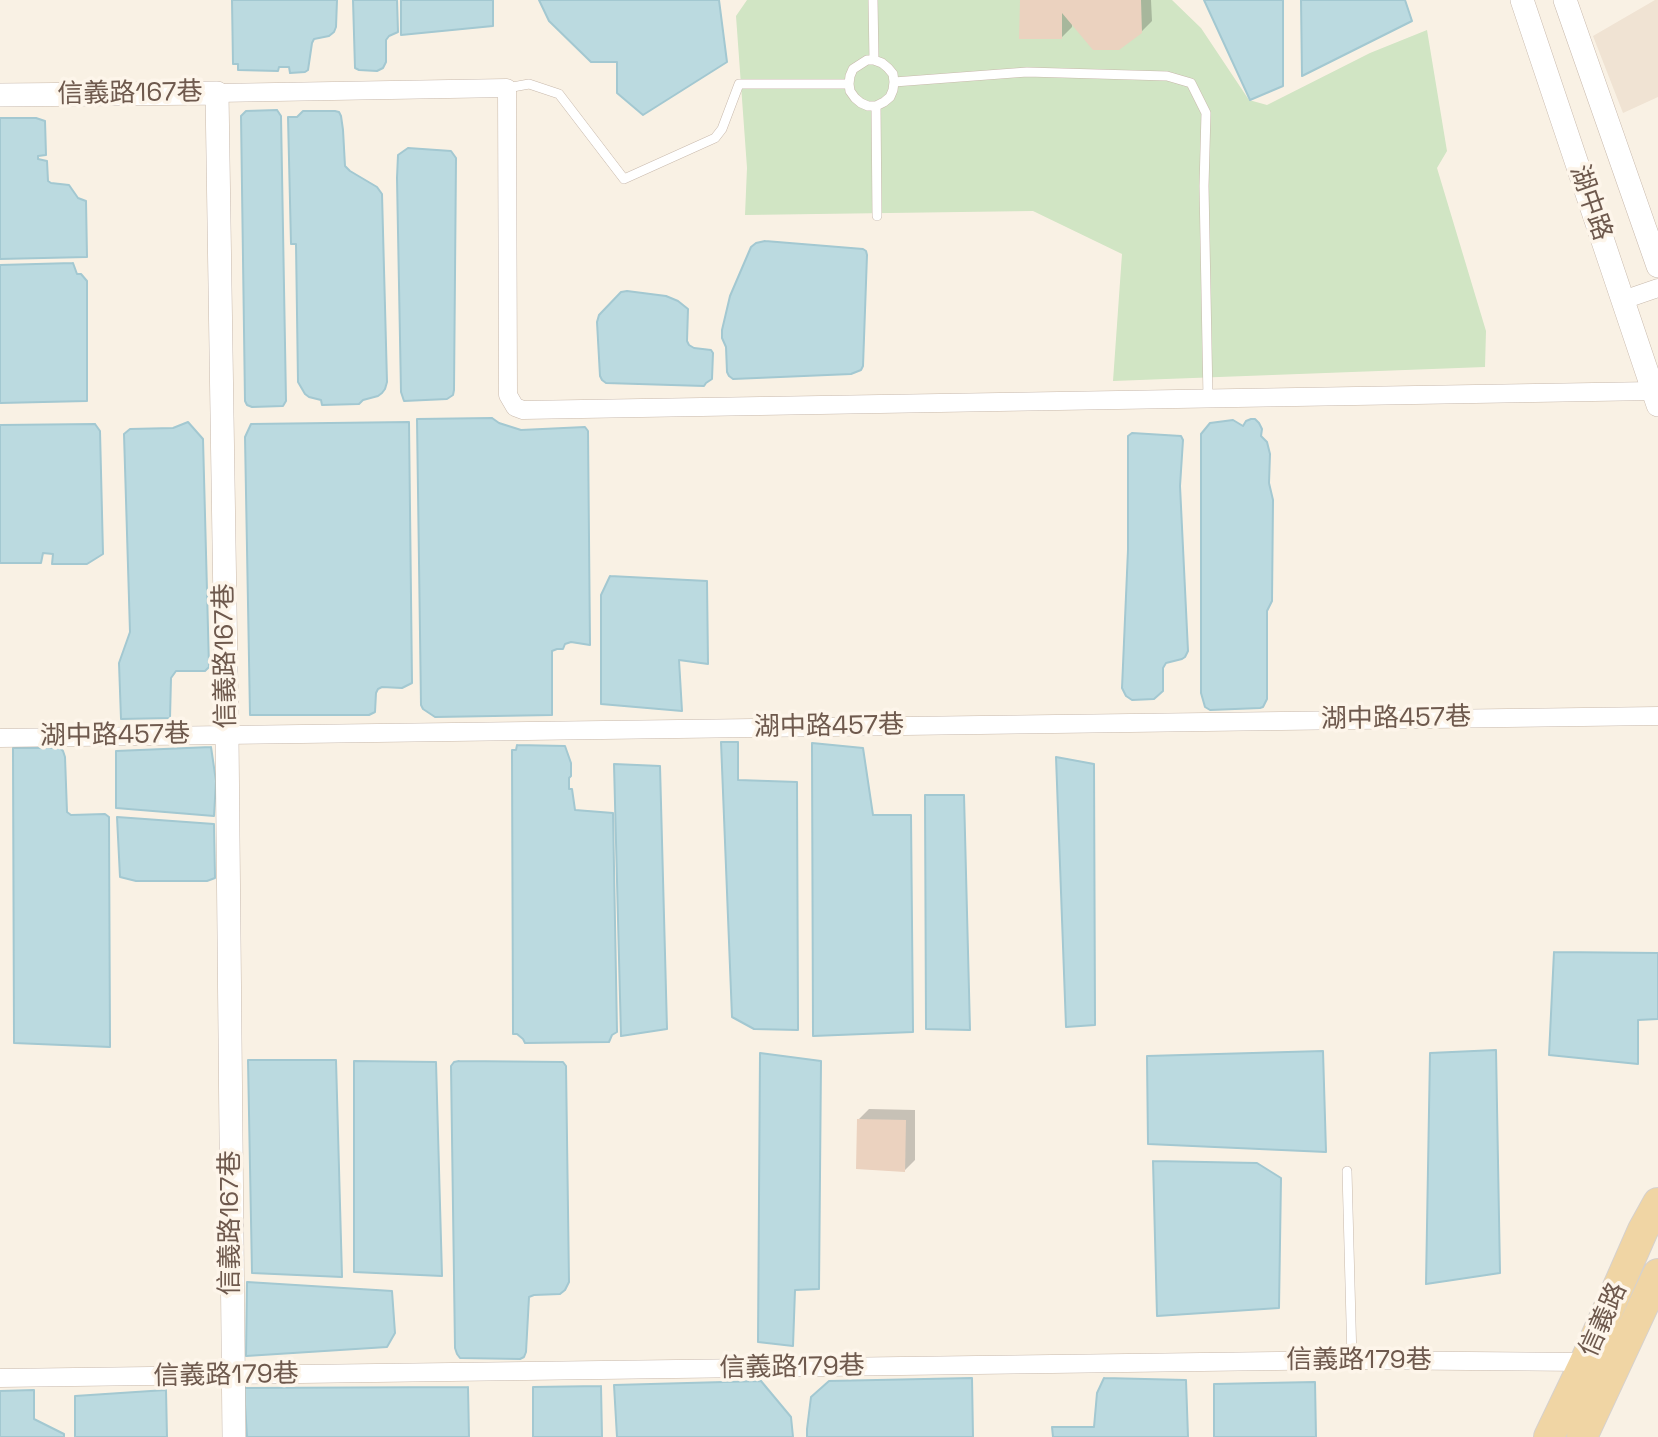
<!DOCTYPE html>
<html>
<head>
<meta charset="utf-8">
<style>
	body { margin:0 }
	canvas { display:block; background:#f9f1e4 }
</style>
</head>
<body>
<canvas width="1658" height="1437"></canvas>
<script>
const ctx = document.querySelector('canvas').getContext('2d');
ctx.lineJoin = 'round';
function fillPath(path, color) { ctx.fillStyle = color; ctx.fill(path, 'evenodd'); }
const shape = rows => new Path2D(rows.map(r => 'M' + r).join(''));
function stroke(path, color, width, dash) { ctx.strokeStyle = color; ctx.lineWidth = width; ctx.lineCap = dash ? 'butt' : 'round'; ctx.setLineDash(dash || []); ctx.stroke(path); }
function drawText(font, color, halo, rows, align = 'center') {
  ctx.font = font + ' "Space Grotesk","Noto Sans TC",sans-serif'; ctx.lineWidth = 7; ctx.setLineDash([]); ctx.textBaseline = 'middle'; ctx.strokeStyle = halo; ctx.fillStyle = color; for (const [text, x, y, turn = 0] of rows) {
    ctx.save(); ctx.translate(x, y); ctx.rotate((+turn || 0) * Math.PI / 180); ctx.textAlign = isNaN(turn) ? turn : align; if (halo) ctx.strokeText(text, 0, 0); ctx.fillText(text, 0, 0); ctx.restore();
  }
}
fillPath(shape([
	[1655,0,1658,0,1658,97,1623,113,1593,36]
]), '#f0e3d3');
fillPath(shape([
	[747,0,1172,0,1201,28,1249,100,1267,105,1370,53,1427,30,1447,151,1437,168,1486,331,1485,367,1113,381,1122,254,1033,211,745,215,747,168,736,16]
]), '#d1e5c4');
const water = shape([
	[232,0,337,0,336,27,334,32,329,36,314,39,312,43,308,70,305,72,290,73,289,67,279,67,278,71,238,70,238,64,233,64,232,0],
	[353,0,397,0,398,32,389,36,386,40,386,62,383,68,377,71,359,70,355,68,353,0],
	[401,0,493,0,493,26,401,35,401,0],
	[539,0,719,0,727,62,643,115,617,93,617,62,591,62,549,21,539,0],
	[1204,0,1283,0,1283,86,1250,100,1204,0],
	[1301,0,1405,0,1412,21,1302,76,1301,0],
	[277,110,281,116,286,401,283,406,252,407,247,405,245,401,241,116,246,111,277,110],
	[303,111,335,111,339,112,341,116,343,130,345,166,350,171,377,187,382,194,387,382,385,389,382,393,378,396,363,400,359,404,322,405,321,400,309,397,305,394,298,382,296,244,291,244,288,117,297,117,303,111],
	[0,118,36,118,45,121,46,155,38,156,38,159,47,161,48,181,51,183,69,185,78,198,86,201,87,257,0,259,0,118],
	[408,148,451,151,456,158,454,390,453,395,447,399,404,401,401,392,397,178,398,155,408,148],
	[765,241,863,249,866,251,867,255,863,366,861,370,851,374,733,379,729,376,727,372,726,347,722,338,722,330,730,296,751,247,756,243,765,241],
	[73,263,77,274,81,274,87,281,87,401,0,403,0,265,73,263],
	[627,291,666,296,678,301,688,309,687,341,689,345,694,348,711,350,713,353,712,379,706,383,704,386,606,383,602,380,600,376,597,322,599,315,621,292,627,291],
	[492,418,499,423,521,430,585,427,588,431,590,645,571,642,565,644,563,649,557,649,552,651,552,715,435,717,423,709,421,705,417,419,492,418],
	[1251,419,1255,419,1259,423,1262,429,1261,436,1267,442,1270,454,1269,483,1273,500,1272,601,1267,611,1267,699,1263,707,1260,708,1210,710,1205,707,1201,693,1201,434,1210,423,1233,420,1243,426,1246,421,1251,419],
	[188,422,203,439,209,667,205,671,176,671,171,678,170,718,121,719,119,663,130,632,124,434,130,429,173,428,188,422],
	[409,422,412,683,402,688,382,687,378,689,376,693,375,712,369,715,250,715,245,437,251,424,409,422],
	[95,424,100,431,103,554,87,564,52,564,53,554,43,553,41,563,0,563,0,425,95,424],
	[1132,433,1181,436,1183,440,1180,486,1188,651,1185,657,1182,659,1166,663,1163,668,1163,691,1154,699,1132,700,1126,696,1122,688,1128,550,1128,436,1132,433],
	[610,576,707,581,708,664,679,660,682,711,601,704,601,595,610,576],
	[721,742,738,742,738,780,797,782,798,1030,754,1029,732,1017,721,742],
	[812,743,863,748,873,815,911,815,913,1032,813,1036,812,743],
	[517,745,565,746,571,763,571,776,569,778,569,789,572,789,575,810,613,813,617,1032,612,1035,609,1042,525,1043,523,1039,517,1034,513,1034,512,750,516,750,517,745],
	[211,747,216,781,214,816,116,808,116,751,211,747],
	[13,748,60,748,63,751,65,757,67,812,71,815,105,814,109,817,110,1047,14,1043,13,748],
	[1056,757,1094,764,1095,1025,1066,1027,1056,757],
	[614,764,660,766,667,1029,621,1036,614,764],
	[925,795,964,795,970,1030,926,1029,925,795],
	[117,817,214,824,215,878,207,881,136,881,120,877,117,817],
	[1554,952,1658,953,1658,1019,1638,1020,1638,1064,1549,1055,1554,952],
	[1496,1050,1500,1273,1426,1284,1430,1053,1496,1050],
	[1323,1051,1326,1152,1148,1144,1147,1056,1323,1051],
	[760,1053,821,1061,819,1289,795,1290,793,1346,758,1342,760,1053],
	[248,1060,336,1060,342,1277,252,1273,248,1060],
	[354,1061,436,1062,442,1276,354,1272,354,1061],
	[459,1061,563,1062,566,1066,569,1282,565,1290,560,1294,534,1295,529,1297,526,1352,524,1357,520,1359,460,1358,457,1354,455,1348,451,1066,454,1062,459,1061],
	[1153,1161,1257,1163,1281,1178,1279,1308,1157,1316,1153,1161],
	[247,1282,392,1291,395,1333,387,1347,246,1356,247,1282],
	[972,1378,973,1437,807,1437,807,1429,811,1397,829,1381,972,1378],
	[1104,1378,1186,1380,1188,1437,1053,1437,1052,1427,1094,1427,1097,1393,1104,1378],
	[761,1381,791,1417,793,1437,617,1437,614,1385,761,1381],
	[1315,1382,1316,1437,1214,1437,1214,1384,1315,1382],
	[601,1386,602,1437,533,1437,533,1387,601,1386],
	[468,1387,469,1437,247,1437,244,1388,468,1387],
	[34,1390,34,1419,64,1434,64,1437,0,1437,0,1391,34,1390],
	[166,1390,167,1437,75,1437,75,1396,166,1390]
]);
fillPath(water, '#bbdae0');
stroke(water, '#a3c8d1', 2);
fillPath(shape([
	[1021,0,1151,0,1152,21,1141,32,1072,22,1072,27,1062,37],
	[869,1109,915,1110,915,1160,905,1170,859,1119]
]), '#0003');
fillPath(shape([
	[1020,0,1141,0,1142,33,1119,50,1093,50,1062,13,1062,39,1019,39],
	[857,1119,906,1120,905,1172,856,1169]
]), '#ebd2bf');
const service = shape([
	[873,0,874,60],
	[894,82,1027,72,1167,76,1191,83,1206,113,1204,186,1208,399],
	[507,88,529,84,559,94,624,179,715,138,722,129,739,84,849,84],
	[876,106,868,106,861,103,855,98,850,91,849,84,850,76,853,69,867,60,874,60,882,63,888,68,893,74,894,82,893,90,890,97,884,102,876,106,877,216],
	[1347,1171,1352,1360]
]);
const minor = shape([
	[217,93,507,88,508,395,515,407,523,410,1653,391],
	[1623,300,1658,288],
	[0,738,1658,716],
	[0,1378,1352,1360,1585,1362]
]);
const tertiary = shape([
	[1522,0,1658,405],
	[1565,0,1658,266],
	[0,95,217,93,227,735,234,1437]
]);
const primary = shape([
	[1549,1437,1585,1362,1643,1230,1658,1203],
	[1582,1437,1658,1274]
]);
stroke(service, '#c8b9ac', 10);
stroke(minor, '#c8b9ac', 19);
stroke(tertiary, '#c8b9ac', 24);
stroke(primary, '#d6d1cd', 32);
stroke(service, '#fff', 9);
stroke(minor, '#fff', 18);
stroke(tertiary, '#fff', 23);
stroke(primary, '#f0d5a4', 30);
drawText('26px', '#6e594d', '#fdf5ea', [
	["信義路167巷",130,94,-1],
	["湖中路",1590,203,71],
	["信義路167巷",226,656,-91],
	["湖中路457巷",1396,719,-1],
	["湖中路457巷",829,727,-1],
	["湖中路457巷",115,736,-1],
	["信義路167巷",231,1223,-90],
	["信義路",1604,1320,-66],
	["信義路179巷",1359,1361],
	["信義路179巷",792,1368,-1],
	["信義路179巷",226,1376,-1]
]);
</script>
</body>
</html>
